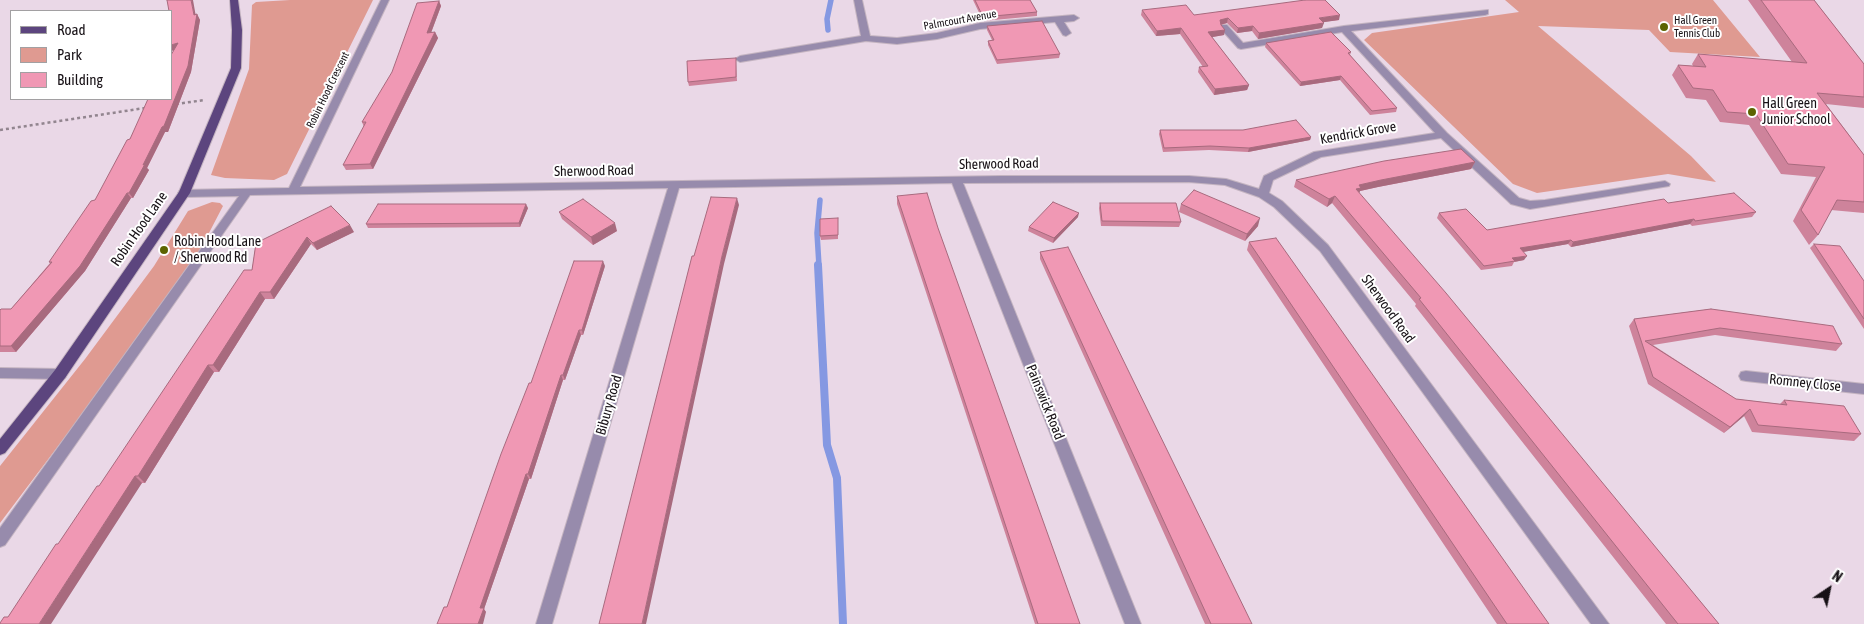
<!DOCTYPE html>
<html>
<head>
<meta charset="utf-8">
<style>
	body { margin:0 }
	#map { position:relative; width:1864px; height:624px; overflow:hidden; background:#ead8e7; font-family:"Asap Condensed",sans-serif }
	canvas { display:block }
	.legend { position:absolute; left:10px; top:10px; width:162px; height:90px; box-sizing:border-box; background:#fff; border:1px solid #a2a0a2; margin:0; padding:6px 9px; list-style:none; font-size:15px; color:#171116 }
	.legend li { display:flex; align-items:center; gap:10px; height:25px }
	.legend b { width:25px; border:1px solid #a2a0a2 }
	.north { position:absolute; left:1804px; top:564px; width:50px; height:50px; -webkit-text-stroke:4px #fff; paint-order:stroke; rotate:34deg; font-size:14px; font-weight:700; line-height:20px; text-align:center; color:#171116 }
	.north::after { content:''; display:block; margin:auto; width:18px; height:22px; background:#171116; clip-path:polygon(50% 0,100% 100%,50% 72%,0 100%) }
</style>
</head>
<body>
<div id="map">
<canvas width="1864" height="624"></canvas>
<ul class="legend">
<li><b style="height:6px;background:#5c457e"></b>Road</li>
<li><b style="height:14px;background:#df9a91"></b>Park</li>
<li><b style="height:14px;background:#f098b4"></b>Building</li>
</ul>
<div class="north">N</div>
</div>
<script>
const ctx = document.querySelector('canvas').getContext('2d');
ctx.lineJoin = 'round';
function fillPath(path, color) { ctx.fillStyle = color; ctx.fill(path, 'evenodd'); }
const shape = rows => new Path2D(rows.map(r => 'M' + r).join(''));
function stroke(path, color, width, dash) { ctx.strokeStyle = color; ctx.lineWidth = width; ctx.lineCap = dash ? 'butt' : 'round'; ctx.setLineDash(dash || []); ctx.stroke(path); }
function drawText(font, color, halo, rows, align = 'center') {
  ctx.font = font + ' "Asap Condensed",sans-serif'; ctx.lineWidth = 4; ctx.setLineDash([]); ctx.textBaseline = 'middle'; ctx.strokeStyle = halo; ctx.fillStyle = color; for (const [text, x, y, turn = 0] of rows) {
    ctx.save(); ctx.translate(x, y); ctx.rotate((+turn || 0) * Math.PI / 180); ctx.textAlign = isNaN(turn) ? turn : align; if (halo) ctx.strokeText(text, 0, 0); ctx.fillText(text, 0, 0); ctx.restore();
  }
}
fillPath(shape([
	[290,0,373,0,287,174,274,180,225,178,211,175,249,69,252,5,256,2],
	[1505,0,1713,0,1760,57,1670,52,1649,30,1538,26,1691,156,1716,182,1668,174,1537,193,1513,184,1364,40,1372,33,1519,12],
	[212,202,220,203,223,206,198,254,114,372,0,523,0,466,85,359,154,266,188,211]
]), '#df9a91');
stroke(shape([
	[828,30,827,19,831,0],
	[819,266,817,233,820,200]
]), '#8598e2', 5.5);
stroke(shape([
	[818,265,827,445,837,478,843,624]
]), '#8598e2', 8);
const minor = shape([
	[381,0,389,0,300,187,1001,176,1189,176,1226,179,1259,189,1264,176,1314,152,1435,133,1342,32,1241,49,1238,48,1221,29,1221,25,1227,25,1243,43,1344,26,1488,10,1488,14,1485,15,1351,31,1447,133,1519,198,1530,201,1545,200,1665,181,1670,184,1669,186,1530,209,1511,204,1441,138,1321,157,1273,180,1269,193,1282,201,1328,245,1609,624,1591,624,1320,251,1274,207,1259,197,1225,185,1189,182,963,183,1141,624,1125,624,952,183,679,188,552,624,536,624,668,188,250,195,5,545,0,547,0,528,239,196,184,197,180,196,178,193,180,190,289,188,381,0],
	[854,0,862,0,870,36,897,38,937,33,980,23,1074,15,1079,18,1074,21,1064,22,1071,33,1066,36,1063,35,1055,22,980,29,937,39,897,44,866,41,740,62,735,59,740,56,861,36,854,0],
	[0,368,60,369,65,370,67,374,65,378,60,379,0,378,0,368],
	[1746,371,1864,384,1864,394,1746,381,1741,380,1739,376,1741,372,1746,371]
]);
const major = shape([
	[230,0,238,0,242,30,241,68,190,193,65,378,5,453,0,455,0,439,55,370,179,192,231,68,232,30,230,0]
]);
stroke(minor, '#c4b4c1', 2);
stroke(major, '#c4b4c1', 2);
stroke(shape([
	[176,104,205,100],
	[0,130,145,108]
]), '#92858f', 2.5, [3, 3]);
fillPath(minor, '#978bac');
fillPath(major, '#5c457e');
fillPath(shape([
	[973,0,1030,0,1037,12,1037,16,983,21],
	[1748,0,1814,0,1864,64,1864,108,1826,104,1864,155,1864,213,1831,210,1818,235,1809,245,1793,221,1816,177,1781,174,1749,125,1720,122,1706,100,1686,98,1672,75,1678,65,1693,66,1692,64,1698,54,1792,62],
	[439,1,441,6,431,33,435,32,438,38,373,169,346,170,343,165,364,127,362,122],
	[1142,10,1194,15,1339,20,1323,22,1322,28,1258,39,1252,31,1237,33,1227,23,1221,25,1224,35,1212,37,1249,85,1247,90,1214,95,1198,72,1199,67,1203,67,1180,34,1156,36,1141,15],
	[171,11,197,14,200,20,191,72,168,132,165,132,147,168,149,170,133,198,131,198,85,271,16,352,0,352,0,310,11,309,50,263,49,262,95,200,130,139,174,50],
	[987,26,1060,54,1059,58,997,64,988,45,988,41,992,40,987,30],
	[1266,43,1351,52,1350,55,1397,108,1396,112,1370,115,1340,80,1300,86,1265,47],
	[736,62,737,81,689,86,688,82],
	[1160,130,1311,137,1310,140,1248,152,1209,150,1163,152,1159,134],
	[1475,162,1471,169,1378,187,1360,191,1359,193,1719,624,1666,624,1415,306,1416,304,1332,203,1327,207,1294,187,1296,180],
	[897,196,1080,624,1035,624,897,204],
	[1100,203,1181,222,1179,227,1101,226,1099,208],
	[1668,203,1756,212,1752,217,1692,226,1690,224,1571,247,1568,244,1523,252,1524,260,1514,262,1512,266,1481,270,1437,218,1439,213,1487,230],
	[1181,204,1258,226,1245,241,1179,212],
	[528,208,520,227,368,228,366,224],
	[559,212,617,231,593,245,562,219],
	[1078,217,1053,243,1028,231,1029,227],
	[838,222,838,239,821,240,820,236],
	[354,232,317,250,311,244,274,299,265,299,219,372,214,372,145,483,142,483,8,617,252,270,256,243],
	[1249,242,1549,624,1497,624,1247,250],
	[1814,244,1864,281,1864,329,1810,248],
	[1040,252,1252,624,1205,624,1040,259],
	[605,266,583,335,581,335,565,380,563,380,531,479,529,479,484,609,486,612,447,607,531,383],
	[1711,309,1842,344,1836,351,1715,335,1653,345,1736,399,1780,404,1784,400,1861,434,1854,441,1752,432,1744,416,1724,433,1648,384,1629,326,1634,319]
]), '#ce839b');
fillPath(shape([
	[191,0,193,0,196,17,197,14,200,20,191,72,168,132,165,132,147,168,149,170,133,198,129,193,143,165,194,15],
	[439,1,441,6,429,38,427,33],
	[1340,15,1339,20,1318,23,1319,18],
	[1228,18,1227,23,1219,25,1220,20],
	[1324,23,1322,28,1258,39,1259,33],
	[1253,26,1252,31,1237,33,1238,28],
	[1181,28,1180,34,1156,36,1157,31],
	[1225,30,1224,35,1207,38,1208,32],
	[435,32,438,38,373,169,370,164],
	[178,43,181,49,171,51,171,45],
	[1341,76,1340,80,1300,86,1301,82],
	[1249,85,1247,90,1214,95,1215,89],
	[1311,137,1310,140,1248,152,1249,148],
	[1475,162,1471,169,1378,187,1360,191,1358,196,1353,197,1359,185,1381,180],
	[127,193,131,198,85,271,16,352,11,346],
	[1335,196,1332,203,1327,207,1329,199],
	[737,198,739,205,724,264,646,624,642,624,722,256],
	[526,204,528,208,520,227,519,223],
	[1079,213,1078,217,1053,243,1054,238],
	[1260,218,1258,226,1245,241,1247,234],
	[1694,219,1690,224,1571,247,1573,242],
	[615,223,617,231,593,245,591,237],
	[350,225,354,232,317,250,313,243],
	[307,237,311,244,274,299,270,292],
	[1571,240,1568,244,1517,253,1520,248],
	[1527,256,1524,260,1514,262,1515,261,1512,258],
	[603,261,605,266,583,335,582,330],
	[260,292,265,299,219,372,213,365],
	[579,330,581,335,565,380,563,375],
	[208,365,214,372,145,483,138,476],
	[561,375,563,380,531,479,528,474],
	[1750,409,1744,416,1724,433,1730,427],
	[526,474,529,479,484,609,486,612,483,624,478,624,480,608],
	[135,476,142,483,51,624,39,624]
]), '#a86a7e');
const building = shape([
	[167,0,191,0,194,15,197,14,188,66,164,126,162,127,143,165,145,164,129,193,127,193,80,266,11,346,0,346,0,310,1,309,11,309,52,262,49,262,91,201,95,200,127,140,130,139,148,99,171,99,171,55,178,43,171,45,171,11,169,11,167,0],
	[975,0,1030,0,1037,12,983,17,975,0],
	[1305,0,1325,0,1340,15,1319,18,1324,23,1259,33,1253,26,1238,28,1228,18,1220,20,1221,25,1225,30,1208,32,1249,85,1215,89,1199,67,1208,66,1181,28,1157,31,1142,10,1186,5,1194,15,1305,0],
	[1761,0,1814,0,1864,64,1864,97,1817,93,1864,155,1864,202,1837,200,1818,235,1801,210,1825,167,1788,164,1756,114,1727,112,1713,90,1693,88,1678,65,1706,67,1698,54,1807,63,1761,0],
	[439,1,427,33,435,32,370,164,343,165,366,122,362,122,392,72,417,3,439,1],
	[1042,21,1060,54,997,60,988,41,994,40,987,26,1042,21],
	[1331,32,1351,52,1348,53,1397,108,1372,111,1341,76,1301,82,1266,43,1331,32],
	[736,58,736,77,688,82,687,61,736,58],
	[1296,120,1311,137,1249,148,1210,146,1164,148,1160,130,1243,130,1296,120],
	[1461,149,1475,162,1381,180,1359,185,1361,188,1356,189,1446,293,1719,624,1678,624,1419,299,1421,298,1335,196,1329,199,1296,180,1384,161,1461,149],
	[1194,190,1260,218,1247,234,1181,204,1194,190],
	[927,193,938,228,1080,624,1038,624,897,196,927,193],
	[1734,193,1756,212,1695,221,1694,219,1573,242,1571,240,1520,248,1527,256,1512,258,1515,261,1484,266,1439,213,1466,209,1487,230,1664,199,1668,203,1734,193],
	[711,197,737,198,722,256,642,624,599,624,692,256,694,256,711,197],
	[583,199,615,223,591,237,559,212,583,199],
	[1053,202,1079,213,1054,238,1029,227,1053,202],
	[1100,203,1176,203,1181,222,1102,221,1100,203],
	[378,204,526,204,519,223,366,224,378,204],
	[331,206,350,225,313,243,307,237,270,292,260,292,213,365,208,365,138,476,135,476,39,624,0,624,0,623,4,617,8,617,56,544,58,544,97,486,99,486,244,270,252,270,256,243,331,206],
	[838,218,838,235,820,236,820,219,838,218],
	[1276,238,1549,624,1507,624,1249,242,1276,238],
	[1814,244,1840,246,1864,281,1864,319,1814,244],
	[1068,247,1252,624,1211,624,1040,252,1068,247],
	[574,261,603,261,582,330,579,330,563,375,561,375,528,474,526,474,507,530,480,608,484,608,478,624,437,624,444,607,447,607,501,454,529,383,531,383,574,261],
	[1711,309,1833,326,1842,344,1720,328,1645,341,1736,399,1787,405,1784,400,1844,406,1861,434,1758,425,1750,409,1730,427,1653,377,1634,319,1711,309]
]);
fillPath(building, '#f098b4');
stroke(building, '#a86a7e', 1);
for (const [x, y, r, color] of [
	[1664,27,5,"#5c6300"],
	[1752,112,5,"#5c6300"],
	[164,250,5,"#5c6300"]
]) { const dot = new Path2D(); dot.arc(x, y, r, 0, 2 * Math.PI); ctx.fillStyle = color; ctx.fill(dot); stroke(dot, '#fff', 2); }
drawText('11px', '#171116', '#fff', [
	["Palmcourt Avenue",960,20,-10],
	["Robin Hood Crescent",328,90,-64]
]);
drawText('11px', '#171116', '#fff', [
	["Hall Green",1674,21],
	["Tennis Club",1674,34]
], 'left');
drawText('14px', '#171116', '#fff', [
	["Hall Green",1762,104],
	["Junior School",1762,120],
	["Robin Hood Lane",174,242],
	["/ Sherwood Rd",174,258]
], 'left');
drawText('14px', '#171116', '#fff', [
	["Kendrick Grove",1358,133,-10],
	["Sherwood Road",999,164,-1],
	["Sherwood Road",594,171,-1],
	["Robin Hood Lane",139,229,-55],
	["Sherwood Road",1388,309,54],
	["Romney Close",1805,383,6],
	["Painswick Road",1045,402,68],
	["Bibury Road",609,405,-74]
]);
</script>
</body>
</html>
